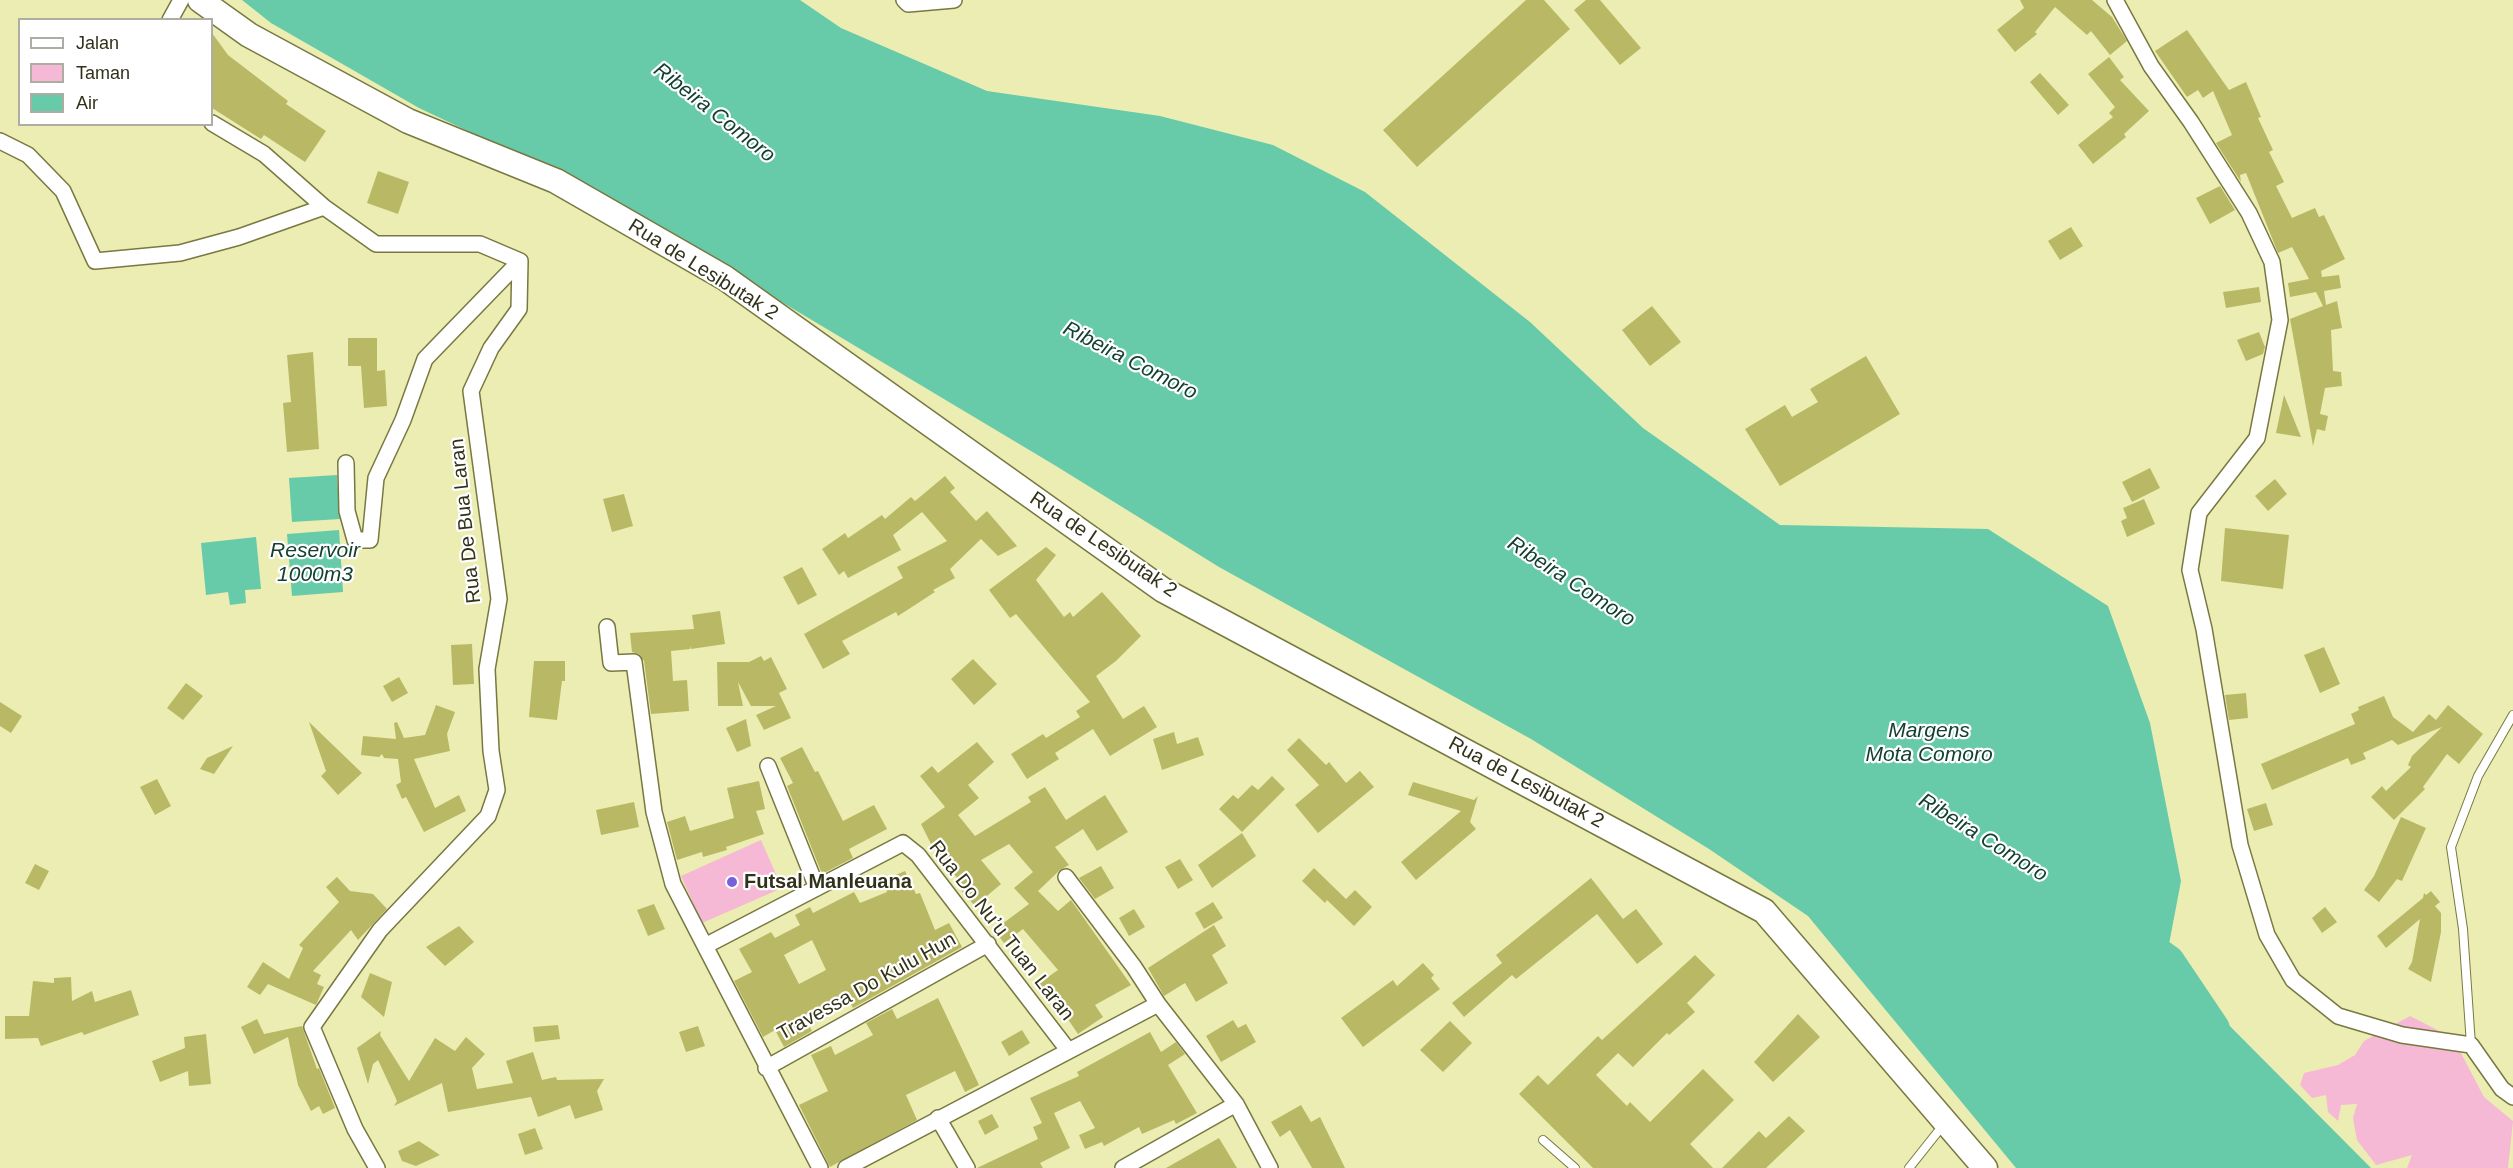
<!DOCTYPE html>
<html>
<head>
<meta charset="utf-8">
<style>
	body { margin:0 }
	#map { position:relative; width:2513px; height:1168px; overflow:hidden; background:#ecedb2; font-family:Helvetica,sans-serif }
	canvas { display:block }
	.legend { position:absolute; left:18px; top:18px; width:195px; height:108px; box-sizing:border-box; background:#fff; border:2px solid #adada4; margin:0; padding:8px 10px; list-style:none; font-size:18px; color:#32321b }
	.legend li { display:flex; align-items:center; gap:12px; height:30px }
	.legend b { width:30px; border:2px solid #adada4 }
</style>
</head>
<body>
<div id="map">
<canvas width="2513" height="1168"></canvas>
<ul class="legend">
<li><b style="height:8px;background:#fff"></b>Jalan</li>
<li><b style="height:16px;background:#f5b8d5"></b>Taman</li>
<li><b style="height:16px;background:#67cba9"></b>Air</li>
</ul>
</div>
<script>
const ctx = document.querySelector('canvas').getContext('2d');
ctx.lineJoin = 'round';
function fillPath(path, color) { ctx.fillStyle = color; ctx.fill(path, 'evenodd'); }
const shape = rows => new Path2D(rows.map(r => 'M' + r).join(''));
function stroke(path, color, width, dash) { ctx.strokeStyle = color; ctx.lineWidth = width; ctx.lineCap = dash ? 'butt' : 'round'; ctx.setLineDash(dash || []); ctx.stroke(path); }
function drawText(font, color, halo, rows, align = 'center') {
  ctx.font = font + ' Helvetica,sans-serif'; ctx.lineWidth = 4.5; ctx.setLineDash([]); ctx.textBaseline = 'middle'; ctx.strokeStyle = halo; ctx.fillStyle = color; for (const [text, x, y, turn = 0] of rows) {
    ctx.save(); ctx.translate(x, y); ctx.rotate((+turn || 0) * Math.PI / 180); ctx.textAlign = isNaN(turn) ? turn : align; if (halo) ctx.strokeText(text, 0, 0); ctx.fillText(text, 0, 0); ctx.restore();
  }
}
fillPath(shape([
	[761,840,782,888,702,923,681,876],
	[2410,1016,2453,1038,2484,1097,2513,1121,2508,1168,2407,1168,2412,1155,2376,1165,2357,1140,2353,1118,2357,1104,2341,1105,2338,1121,2328,1112,2326,1095,2312,1098,2300,1085,2304,1073,2338,1065,2355,1055,2364,1041]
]), '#f5b8d5');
fillPath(shape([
	[242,0,800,0,841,28,987,91,1160,116,1273,145,1365,192,1530,322,1643,428,1780,525,1988,529,2108,606,2150,723,2181,881,2162,981,2197,993,2371,1168,2016,1168,1808,916,1709,849,1531,739,1219,567,1056,466,601,194,419,108,271,23],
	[337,475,340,519,292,522,289,478],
	[339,530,343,592,292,596,287,534],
	[256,537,261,589,245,590,246,603,230,605,228,592,206,595,201,543]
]), '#67cba9');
stroke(shape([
	[2128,934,2168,962,2213,1029]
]), '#67cba9', 34);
fillPath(shape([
	[1526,0,1544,0,1570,29,1417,167,1383,130],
	[1586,0,1600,0,1641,48,1620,65,1574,10],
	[2020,0,2092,0,2112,17,2127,41,2110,55,2091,31,2087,35,2055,7,2035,32,2037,34,2015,52,1997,30,2024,8],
	[2187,30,2229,90,2246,82,2261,117,2258,118,2273,150,2269,152,2284,182,2276,186,2292,218,2315,208,2319,217,2324,215,2345,259,2321,271,2322,277,2339,275,2341,288,2324,291,2326,305,2337,301,2342,328,2331,330,2333,371,2341,372,2342,386,2325,388,2320,414,2328,416,2325,431,2317,429,2313,446,2290,319,2323,306,2316,292,2290,297,2288,283,2309,279,2292,247,2278,253,2246,173,2240,175,2241,182,2216,143,2232,135,2213,91,2203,98,2198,90,2187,97,2155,51],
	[212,33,228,55,288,101,286,104,326,131,305,162,264,135,261,139,212,108],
	[2109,57,2124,77,2120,80,2149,111,2124,134,2126,137,2093,164,2078,145,2113,117,2109,113,2115,107,2088,74],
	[2040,73,2069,105,2058,115,2030,82],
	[378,171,409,182,398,214,367,203],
	[2220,186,2235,210,2210,224,2196,198],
	[2071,227,2083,246,2060,260,2048,241],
	[2259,287,2261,302,2226,308,2223,292],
	[1652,306,1681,342,1650,366,1622,330],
	[2259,332,2265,347,2263,354,2246,361,2237,340],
	[348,338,377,338,377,371,385,370,387,406,364,408,361,366,348,366],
	[313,352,319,449,287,452,283,403,291,402,287,355],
	[1866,356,1900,414,1780,486,1745,429,1785,405,1792,417,1818,402,1810,389],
	[2284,395,2301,437,2276,433],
	[2150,468,2160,488,2132,502,2122,482],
	[945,476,955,488,950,492,976,521,987,511,1017,546,998,556,981,539,950,569,955,578,933,590,935,592,898,616,896,612,842,641,850,654,823,669,804,634,903,578,897,567,947,541,922,512,893,535,901,550,848,578,844,571,839,575,822,549,845,533,848,538,882,515,885,519,911,497,915,501],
	[2275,479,2287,494,2268,511,2255,496],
	[624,494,633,526,612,532,603,499],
	[2144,499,2155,524,2127,537,2121,521,2127,518,2123,508],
	[2225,528,2289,535,2283,589,2221,581],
	[1046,547,1056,555,1036,580,1064,617,1070,612,1073,617,1102,592,1141,636,1116,661,1096,676,1123,719,1144,706,1157,727,1110,756,1093,729,1055,753,1059,759,1027,779,1011,754,1043,734,1046,738,1080,717,1076,711,1090,702,1016,614,1010,618,989,590],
	[802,567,817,595,798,605,783,577],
	[720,611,725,644,691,649,690,646,690,649,671,651,673,681,687,680,689,711,651,714,644,661,639,654,632,652,630,633,694,629,692,615],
	[472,644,474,684,453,685,451,645],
	[2324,647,2340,684,2320,693,2304,655],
	[761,656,764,661,771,657,787,689,779,693,791,718,764,730,756,715,776,706,751,706,738,682,743,706,718,706,717,662,749,662],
	[973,659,997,684,974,705,951,679],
	[534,661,565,661,565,681,562,681,557,720,529,717],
	[399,677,408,693,392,702,383,686],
	[186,683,203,696,183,720,167,708],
	[2246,693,2248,718,2229,720,2225,695],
	[2384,696,2393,717,2413,732,2429,714,2436,720,2448,705,2483,734,2459,764,2447,754,2423,787,2425,789,2394,820,2371,797,2382,786,2386,791,2411,767,2408,765,2412,756,2442,727,2398,745,2392,740,2363,753,2366,759,2351,765,2348,758,2272,790,2261,764,2355,724,2351,714,2359,710,2358,707],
	[0,702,22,716,11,733,0,726],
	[436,705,455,712,447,734,450,751,414,759,435,808,459,795,466,811,424,832,406,797,402,799,396,785,401,782,398,759,384,758,382,754,379,757,361,755,363,736,396,739,394,723,397,722,404,738,425,735],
	[746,719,751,746,737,752,726,728],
	[309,722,362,773,338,795,321,776,326,771],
	[1174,732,1177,744,1198,737,1204,755,1162,770,1153,739],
	[1299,738,1326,765,1329,762,1346,783,1360,771,1374,787,1318,833,1295,805,1319,785,1287,750],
	[977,742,994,762,968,785,979,798,958,815,975,836,1031,802,1028,797,1045,787,1066,820,1105,795,1128,832,1097,851,1083,829,1055,847,1069,865,1060,870,1038,891,1058,911,1071,900,1131,985,1095,1005,1103,1017,1078,1034,1052,996,1048,999,1038,984,1058,970,1023,929,1004,943,994,930,1029,904,1014,888,1033,872,1009,844,981,860,1001,884,975,906,957,886,961,883,933,848,921,824,945,807,920,776,932,766,938,773],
	[233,746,214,774,200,769,207,758],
	[802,747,815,772,818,771,843,821,874,805,887,829,849,849,853,858,822,874,787,786,793,783,780,758],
	[1272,776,1285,789,1242,832,1219,809,1233,795,1238,799,1252,785,1258,790],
	[157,779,171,806,155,815,140,787],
	[759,781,765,809,756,811,764,834,726,847,727,850,703,857,702,852,677,860,667,822,685,816,690,831,734,818,727,788],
	[1413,782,1474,800,1478,796,1470,822,1476,829,1416,880,1401,862,1461,811,1408,795],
	[634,802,639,827,601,835,596,810],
	[2266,803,2273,825,2254,831,2247,809],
	[2401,817,2426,828,2402,881,2397,879,2379,902,2364,890,2374,876],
	[1242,833,1256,856,1212,888,1198,865],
	[1180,859,1193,880,1178,889,1165,867],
	[35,864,49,871,39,890,25,883],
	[1101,866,1114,888,1095,899,1079,878],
	[1314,868,1346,899,1355,890,1372,907,1354,926,1327,900,1325,903,1302,881],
	[905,871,916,894,920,893,935,930,949,923,962,947,853,1008,845,994,804,1015,812,1031,784,1047,775,1030,763,1037,734,981,752,972,739,949,771,932,775,938,800,925,795,915,810,907,813,913,854,892,860,903,887,892,882,881],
	[812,940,826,970,799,984,784,955],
	[337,877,350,891,373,894,387,909,358,940,351,930,313,971,321,975,317,984,324,987,316,1005,268,984,260,995,247,987,263,962,289,979,303,948,299,945,339,902,326,887],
	[1591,878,1623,919,1636,909,1663,944,1637,964,1597,914,1516,979,1512,975,1464,1017,1452,1003,1502,963,1496,955],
	[2431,891,2440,902,2435,906,2441,913,2441,932,2431,982,2408,969,2412,962,2420,919,2386,948,2377,936,2423,898,2424,893,2426,895],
	[1213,902,1223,918,1204,929,1195,913],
	[654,904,665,929,648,936,637,910],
	[2325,907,2337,922,2322,933,2312,918],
	[1134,909,1145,927,1129,936,1119,918],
	[1214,925,1226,946,1212,955,1228,983,1196,1002,1185,983,1164,996,1148,968],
	[459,926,474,942,445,966,426,947],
	[1695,955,1715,975,1687,1003,1695,1012,1669,1035,1667,1033,1633,1067,1618,1053,1596,1075,1627,1106,1630,1102,1650,1122,1703,1069,1734,1100,1690,1144,1713,1168,1593,1168,1519,1094,1538,1075,1548,1085,1598,1036,1602,1040],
	[1423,963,1434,975,1431,978,1440,989,1363,1047,1341,1018,1393,980,1397,986],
	[370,973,392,982,384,1017,361,997],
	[71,977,72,1001,92,991,95,1002,131,990,139,1015,84,1035,82,1032,41,1046,38,1038,5,1039,5,1016,29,1016,33,981,54,983,54,978],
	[938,998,979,1085,965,1092,955,1071,906,1095,917,1120,830,1167,799,1105,828,1091,811,1055,831,1046,835,1055,873,1035,866,1023,892,1009,897,1019],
	[1798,1014,1820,1037,1773,1082,1754,1062],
	[257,1019,264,1034,302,1026,317,1069,319,1068,335,1108,323,1114,319,1106,311,1111,298,1085,288,1037,254,1054,241,1027],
	[1233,1020,1238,1028,1246,1024,1256,1042,1221,1062,1206,1036],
	[1450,1021,1472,1043,1443,1072,1420,1050],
	[558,1025,560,1039,535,1042,533,1027],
	[698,1026,705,1046,686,1052,679,1032],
	[1022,1030,1030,1043,1009,1056,1001,1042],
	[381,1031,380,1035,409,1081,435,1038,455,1051,466,1037,485,1054,472,1068,477,1089,513,1083,506,1061,533,1052,542,1080,556,1077,557,1080,604,1079,597,1091,603,1110,575,1119,570,1105,538,1117,531,1097,448,1112,442,1083,394,1106,397,1101,378,1060,373,1064,368,1084,357,1048],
	[1150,1032,1161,1052,1176,1042,1185,1054,1168,1065,1197,1113,1176,1124,1174,1120,1142,1134,1139,1127,1104,1146,1102,1142,1085,1149,1079,1135,1095,1128,1080,1101,1054,1113,1070,1148,1040,1163,1043,1168,977,1168,1038,1139,1033,1127,1042,1123,1030,1098,1079,1076,1077,1072],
	[206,1034,211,1084,189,1086,188,1071,160,1082,152,1061,185,1048,184,1037],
	[1301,1105,1311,1122,1320,1117,1345,1168,1312,1168,1290,1130,1280,1137,1271,1122],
	[992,1114,999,1127,985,1135,978,1121],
	[1789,1116,1805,1131,1766,1168,1722,1168,1759,1131,1766,1138],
	[535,1128,543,1149,525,1155,518,1134],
	[1219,1138,1237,1168,1166,1168],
	[419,1141,440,1155,416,1166,402,1161,398,1151]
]), '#b9b965');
const lane = shape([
	[2471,1045,2463,929,2451,847,2478,776,2513,715],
	[1543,1140,1575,1168],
	[1909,1168,1944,1124]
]);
const street = shape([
	[904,0,908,4,954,0],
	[2115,0,2151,66,2191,122,2249,213,2272,262,2280,320,2257,438,2199,513,2190,570,2204,629,2240,845,2267,935,2293,980,2338,1016,2402,1035,2471,1045,2502,1089,2513,1097],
	[170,20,181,0],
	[212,123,264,154,324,207,376,244,480,244,520,261,519,309,491,348,471,391,499,599,487,669,491,751,497,790,488,816,380,930,312,1027,355,1129,377,1168],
	[0,141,28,155,63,191,95,261,180,253,239,237,324,207],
	[346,463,347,511,355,540,370,540,376,478,403,420,425,359,520,261],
	[607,627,611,663,634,662,654,812,673,884,705,946],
	[768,766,817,888],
	[1066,877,1134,967,1158,1004],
	[766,1068,988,944],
	[938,1118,967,1168],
	[820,1168,705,946,903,843,918,855,1068,1050],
	[846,1168,1158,1004,1236,1104,1270,1168],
	[1123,1168,1236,1104]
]);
const primary = shape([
	[200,0,249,35,408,121,556,181,725,278,1163,590,1764,911,1985,1168]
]);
stroke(lane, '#787841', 10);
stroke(street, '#787841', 18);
stroke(primary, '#787841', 27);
stroke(lane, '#fff', 8);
stroke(street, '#fff', 15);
stroke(primary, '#fff', 24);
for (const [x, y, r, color] of [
	[732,882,6,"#7960db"]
]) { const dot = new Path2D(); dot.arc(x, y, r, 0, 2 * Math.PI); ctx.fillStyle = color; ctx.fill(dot); stroke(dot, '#fff', 2); }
drawText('20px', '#32321b', '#fff', [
	["Rua de Lesibutak 2",703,270,32],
	["Rua De Bua Laran",466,521,-96],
	["Rua de Lesibutak 2",1103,545,34],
	["Rua de Lesibutak 2",1526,783,28],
	["Rua Do Nu’u Tuan Laran",1001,931,52],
	["Travessa Do Kulu Hun",867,987,-29]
]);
drawText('bold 20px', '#32321b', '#fff', [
	["Futsal Manleuana",744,882]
], 'left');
drawText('italic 21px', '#144032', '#fff', [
	["Ribeira Comoro",714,113,38],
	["Ribeira Comoro",1130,361,27],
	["Reservoir",315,551],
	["1000m3",315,575],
	["Ribeira Comoro",1571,582,33],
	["Margens",1929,731],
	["Mota Comoro",1929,755],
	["Ribeira Comoro",1983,838,32]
]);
</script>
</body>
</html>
